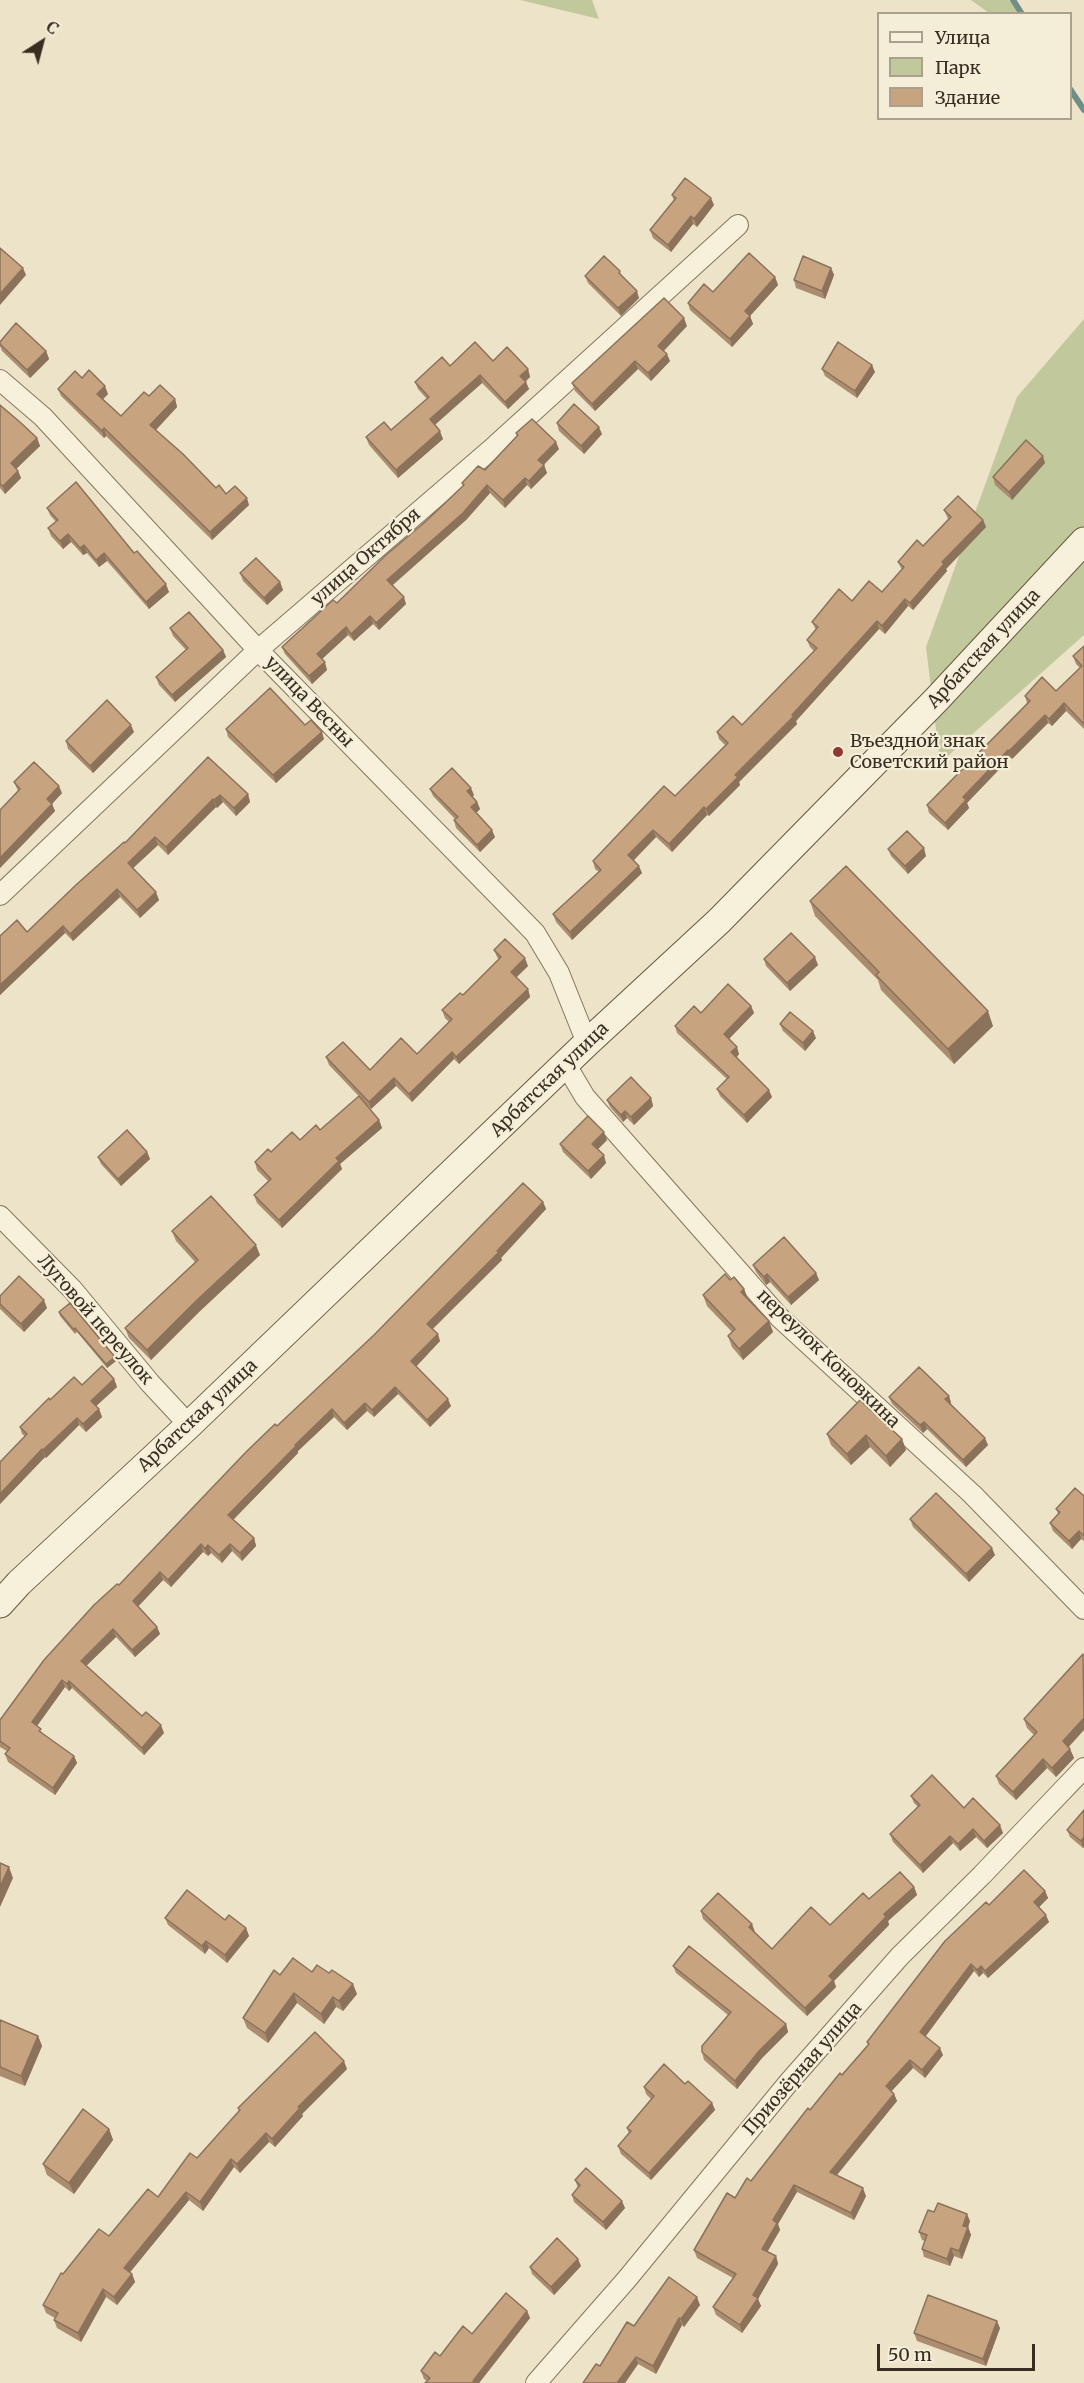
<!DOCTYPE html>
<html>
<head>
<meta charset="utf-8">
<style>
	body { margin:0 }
	#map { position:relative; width:1084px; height:2383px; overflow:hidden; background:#ece3c8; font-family:Merriweather,serif }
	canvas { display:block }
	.legend { position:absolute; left:877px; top:12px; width:195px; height:108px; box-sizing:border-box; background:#f4edd7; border:2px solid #a9a08e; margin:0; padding:8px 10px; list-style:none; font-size:18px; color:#382d21 }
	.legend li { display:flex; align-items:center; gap:12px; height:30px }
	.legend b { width:30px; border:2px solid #a9a08e }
	.north { position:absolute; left:12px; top:12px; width:60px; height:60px; -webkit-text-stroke:4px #f4edd7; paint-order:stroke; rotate:36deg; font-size:16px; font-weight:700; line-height:24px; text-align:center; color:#382d21 }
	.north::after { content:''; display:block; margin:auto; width:21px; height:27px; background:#382d21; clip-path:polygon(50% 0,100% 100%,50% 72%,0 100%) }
	.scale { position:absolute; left:877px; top:2344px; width:158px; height:27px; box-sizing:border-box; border:3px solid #382d21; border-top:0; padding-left:8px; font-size:18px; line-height:21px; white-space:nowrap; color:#382d21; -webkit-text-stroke:4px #f4edd7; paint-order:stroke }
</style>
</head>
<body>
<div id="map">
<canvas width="1084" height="2383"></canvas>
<ul class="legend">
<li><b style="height:8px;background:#f7f0db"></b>Улица</li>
<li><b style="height:16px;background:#c1c99c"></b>Парк</li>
<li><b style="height:16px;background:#c7a380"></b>Здание</li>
</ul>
<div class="north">С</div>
<div class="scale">50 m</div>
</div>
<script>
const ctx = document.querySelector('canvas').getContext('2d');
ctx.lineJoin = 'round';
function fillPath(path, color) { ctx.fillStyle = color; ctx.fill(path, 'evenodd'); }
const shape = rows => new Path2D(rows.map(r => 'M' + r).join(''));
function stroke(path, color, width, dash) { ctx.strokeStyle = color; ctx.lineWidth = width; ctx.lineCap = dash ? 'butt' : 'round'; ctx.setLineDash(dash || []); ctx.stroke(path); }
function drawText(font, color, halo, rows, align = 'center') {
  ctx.font = font + ' Merriweather,serif'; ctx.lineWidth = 4.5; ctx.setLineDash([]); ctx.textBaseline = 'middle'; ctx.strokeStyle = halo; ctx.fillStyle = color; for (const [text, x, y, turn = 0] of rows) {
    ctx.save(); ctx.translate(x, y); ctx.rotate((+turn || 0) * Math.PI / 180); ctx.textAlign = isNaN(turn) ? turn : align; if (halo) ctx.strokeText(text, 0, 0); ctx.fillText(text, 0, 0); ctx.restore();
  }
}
fillPath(shape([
	[520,0,592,0,599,19],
	[971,0,1009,0,1023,13,989,13],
	[1084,319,1084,635,940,763,926,647,1017,397]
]), '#c1c99c');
stroke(shape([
	[1013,0,1022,14],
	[1070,89,1084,110]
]), '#708e88', 6);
const street = shape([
	[0,380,43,417,258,650,535,933,559,973,587,1043],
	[0,895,258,650,495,446,738,225],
	[566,1065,585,1097,780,1318,972,1494,1084,1609],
	[0,1216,72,1289,150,1383,189,1425],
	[536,2383,627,2279,789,2082,900,1956,982,1875,1084,1768]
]);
const secondary = shape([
	[0,1604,19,1583,189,1425,587,1043,719,921,937,699,1084,541]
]);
stroke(street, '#86765e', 22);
stroke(secondary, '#685741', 29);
stroke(street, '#f7f0db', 20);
stroke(secondary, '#f7f0db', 27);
fillPath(shape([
	[672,195,714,205,697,227,693,224,671,252,653,238,650,230,674,201],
	[831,268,834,275,825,299,796,288,794,280],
	[620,271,621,275,639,298,621,316,588,283,585,276],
	[775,277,778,285,750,316,753,324,732,347,690,310,688,303,713,292],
	[687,326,664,351,670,361,651,381,638,369,595,411,575,391,572,383],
	[0,342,46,351,49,359,30,378,2,351,0,346],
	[493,361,528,369,530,377,525,381,529,389,508,409,482,383,435,425,443,439,398,478,369,445,366,437,391,430,427,399,418,389,415,382,450,366],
	[822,369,875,372,857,398,825,376],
	[82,378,108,394,103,399,121,416,149,396,175,399,177,407,156,430,216,488,249,505,212,540,106,436,104,438,61,396,58,389],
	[0,405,37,438,40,446,16,469,18,471,21,478,5,494,0,488],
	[557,423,602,434,584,454,559,431],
	[516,433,559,449,544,465,547,473,531,489,527,485,505,508,490,493,466,520,393,585,406,604,379,630,373,624,354,641,348,635,322,659,327,670,312,684,285,654,282,647,337,603,463,486,462,483,485,470,517,436],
	[1045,463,1012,500,995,485,993,477],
	[47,508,134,553,169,592,149,609,107,561,99,567,87,553,83,555,71,542,63,549,51,536,48,528,56,522,50,515],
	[944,510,983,520,986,527,946,569,947,571,913,610,908,606,885,634,879,629,796,721,797,724,739,782,740,785,709,816,707,815,672,852,656,837,634,860,642,873,572,940,556,922,553,914,599,872,595,869,593,861,675,796,725,745,719,739,717,732,742,725,814,651,810,647,807,640,816,630,812,622,852,601,882,592,902,570,898,562,923,546,948,519],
	[240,573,280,582,283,590,267,605,243,581],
	[170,628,223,650,226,657,175,702,159,685,156,677,186,650,173,636],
	[1084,646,1084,729,1066,711,1052,726,1048,723,1012,759,1011,757,967,803,969,808,948,830,929,813,927,805,1027,703,1025,696,1056,691,1080,668,1076,664,1073,656],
	[305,725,324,739,276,783,228,737,226,729],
	[134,732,93,773,68,749,66,741],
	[208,757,248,794,250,802,236,816,223,802,217,808,216,807,168,855,158,845,133,868,159,900,140,918,120,897,73,941,65,933,0,995,0,936,27,932,125,843],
	[14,782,62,793,52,804,55,811,0,868,0,810,18,791],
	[430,789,474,795,472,797,477,802,480,809,476,813,495,837,480,852,456,828,454,820,455,819,433,796],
	[888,849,926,856,908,874,891,856],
	[810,901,993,1026,954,1064,881,990,878,980,815,916],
	[494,950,528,966,516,978,528,989,530,997,459,1064,454,1059,412,1102,396,1086,371,1109,329,1065,326,1057,370,1070,417,1054,449,1022,445,1018,442,1010,463,995,499,960,497,957],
	[764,959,818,965,790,991,766,966],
	[751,1006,754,1013,729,1039,739,1054,737,1057,772,1097,747,1123,720,1096,717,1089,727,1079,677,1033,675,1026,701,1013],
	[780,1024,816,1038,805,1051,783,1031],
	[651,1098,653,1106,634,1125,627,1118,623,1122,610,1107,607,1100],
	[379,1120,382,1128,340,1164,342,1169,282,1228,257,1203,254,1195,268,1181,257,1170,255,1162,271,1152,300,1140,320,1130],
	[607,1140,598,1149,606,1163,591,1179,563,1152,560,1144],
	[147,1152,150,1159,121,1186,101,1164,98,1157],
	[543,1202,546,1209,501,1258,502,1260,433,1329,440,1341,416,1366,451,1406,430,1427,398,1394,374,1417,367,1411,347,1430,334,1417,298,1451,298,1453,233,1520,254,1538,256,1546,242,1561,232,1551,222,1563,211,1553,208,1556,203,1552,171,1587,163,1580,138,1606,157,1627,160,1634,135,1657,116,1637,86,1666,142,1716,164,1733,144,1755,72,1688,69,1691,65,1687,37,1726,43,1734,74,1756,77,1763,55,1795,8,1762,5,1754,7,1751,0,1747,0,1720,119,1585,277,1426],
	[172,1231,260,1255,200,1311,151,1360,129,1338,125,1328,195,1262,176,1241],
	[753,1265,816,1273,819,1280,791,1305,770,1282,766,1285,756,1272],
	[730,1280,744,1289,748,1298,773,1332,743,1360,732,1347,728,1336,732,1332,707,1306,703,1295],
	[0,1296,47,1308,24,1332,0,1309],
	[59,1312,116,1361,107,1368,77,1332,75,1334,60,1316],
	[114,1379,117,1387,96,1406,99,1409,102,1417,86,1432,79,1425,46,1458,45,1457,0,1504,0,1462,25,1436,22,1434,20,1427,50,1400,82,1385],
	[949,1396,951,1403,951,1404,988,1445,966,1467,927,1429,923,1433,892,1404,889,1397],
	[860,1400,902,1439,906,1450,890,1467,870,1447,851,1465,831,1445,827,1434],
	[1084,1496,1084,1541,1081,1539,1072,1549,1053,1531,1050,1523,1058,1514,1056,1509],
	[910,1519,995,1555,969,1582,913,1527],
	[1024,1719,1069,1747,1074,1758,1056,1777,1047,1768,1016,1800,999,1784,996,1776,1034,1735,1027,1728],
	[911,1796,964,1808,1003,1833,987,1848,976,1837,960,1851,953,1843,923,1873,893,1842,890,1834,918,1807,914,1803],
	[1084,1810,1084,1847,1083,1848,1070,1837,1067,1830],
	[914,1887,917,1895,888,1921,889,1925,834,1981,836,1987,807,2016,703,1919,701,1911,755,1932,754,1932,772,1949,830,1925,869,1899],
	[1045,1891,1048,1898,1039,1907,1049,1922,988,1978,983,1973,979,1977,974,1971,925,2036,943,2055,925,2078,913,2068,891,2091,894,2094,897,2101,836,2175,866,2196,854,2220,797,2192,778,2224,780,2230,767,2252,776,2256,778,2264,758,2299,761,2306,742,2333,716,2315,713,2307,733,2278,697,2258,694,2250,735,2198,751,2181,810,2110,868,2045,867,2042,989,1905],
	[165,1918,225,1920,246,1928,249,1936,227,1963,209,1948,205,1954,168,1925],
	[673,1966,786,2024,788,2032,762,2058,737,2089,704,2060,702,2052,728,2015,676,1973],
	[312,1972,357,1994,343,2011,336,2007,324,2024,297,2003,268,2043,247,2028,243,2018,280,1975],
	[0,2020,38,2036,42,2046,25,2086,0,2076],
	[347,2069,302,2114,303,2116,275,2147,269,2142,240,2173,234,2167,203,2211,189,2200,130,2272,132,2274,135,2282,117,2305,106,2297,81,2342,57,2328,54,2320,55,2318,46,2313,43,2305,63,2274,158,2197,197,2158,239,2111,238,2108],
	[685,2084,712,2103,715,2110,651,2180,621,2154,618,2146,629,2134,627,2128,651,2099,646,2094,644,2087],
	[109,2129,113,2140,74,2194,47,2175,43,2164],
	[575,2180,625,2208,606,2230,574,2202,572,2195,578,2188],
	[934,2212,970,2221,968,2227,971,2235,962,2259,954,2256,950,2266,924,2257,922,2249,925,2241,922,2240,919,2232],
	[581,2266,554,2295,532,2274,530,2267],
	[700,2305,684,2327,682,2325,656,2374,638,2364,625,2383,583,2383,600,2366,634,2326],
	[527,2311,530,2318,479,2383,425,2383,427,2381,424,2379,421,2371,440,2356,472,2334],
	[1000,2328,986,2366,917,2341,914,2333]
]), '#ab8c6e');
fillPath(shape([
	[711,198,714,205,697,227,694,219],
	[691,216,693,224,671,252,668,245],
	[23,268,26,275,0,305,0,294],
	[831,268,834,275,825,299,822,291],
	[775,277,778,285,750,316,753,324,732,347,730,339,745,311],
	[637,291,639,298,621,316,618,308],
	[684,318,687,326,661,353,658,346],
	[46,351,49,359,30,378,27,370],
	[667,354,670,361,651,381,648,373],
	[635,361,638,369,595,411,592,404],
	[872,365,875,372,857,398,855,391],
	[528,369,530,377,523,384,520,376],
	[480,375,482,383,432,427,430,419],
	[526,382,529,389,508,409,505,402],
	[105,386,108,394,100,402,97,394],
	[175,399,177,407,153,433,150,425],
	[599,427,602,434,584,454,581,446],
	[104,428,106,436,104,438,102,431],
	[440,431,443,439,398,478,396,470],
	[37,438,40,446,14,471,11,463],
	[556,442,559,449,541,467,538,460],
	[1043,456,1045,463,1012,500,1009,492],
	[544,465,547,473,531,489,529,481],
	[18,471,21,478,5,494,3,486],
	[525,478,527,485,505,508,503,500],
	[487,485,490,493,466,520,390,587,387,580],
	[247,498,249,505,212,540,210,532],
	[983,520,986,527,946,569,947,571,913,610,910,603,942,562],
	[68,534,71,542,63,549,60,541],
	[84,545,87,553,83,555,80,548],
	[104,553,107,561,99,567,96,560],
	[280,582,283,590,267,605,264,598],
	[166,584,169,592,149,609,146,602],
	[404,597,406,604,379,630,376,623],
	[905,599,908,606,885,634,882,626],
	[370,616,373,624,354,641,351,634],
	[877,621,879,629,796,721,797,724,739,782,740,785,709,816,706,809,735,775,792,715],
	[346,627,348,635,320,661,317,654],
	[223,650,226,657,175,702,172,695],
	[325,662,327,670,312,684,309,676],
	[1064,703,1066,711,1052,726,1049,719],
	[1045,715,1048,723,1012,759,1009,751],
	[131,725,134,732,93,773,90,766],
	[322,732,324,739,276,783,273,775],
	[1008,750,1011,757,967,803,969,808,948,830,945,823,963,797],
	[59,786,62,793,50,806,47,799],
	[471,788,474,795,470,799,467,791],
	[248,794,250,802,236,816,234,808],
	[220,795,223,802,217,808,214,800],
	[213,799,216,807,168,855,166,847],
	[477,802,480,809,474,815,471,807],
	[52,804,55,811,0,868,0,858],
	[704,807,707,815,672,852,669,844],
	[492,830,495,837,480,852,477,845],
	[653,830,656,837,631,863,628,855],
	[155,837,158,845,131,870,128,863],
	[924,848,926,856,908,874,905,866],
	[639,866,642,873,572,940,570,932],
	[117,889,120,897,73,941,70,934],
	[156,892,159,900,140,918,137,910],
	[63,926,65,933,0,995,0,985],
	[815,957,818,965,790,991,787,983],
	[525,958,528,966,513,980,511,972],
	[528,989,530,997,459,1064,456,1057],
	[751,1006,754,1013,726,1042,724,1034],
	[988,1011,993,1026,954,1064,948,1049],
	[813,1031,816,1038,805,1051,803,1043],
	[737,1047,739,1054,734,1060,731,1052],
	[452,1052,454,1059,412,1102,409,1094],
	[394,1078,396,1086,371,1109,369,1102],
	[769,1090,772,1097,747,1123,744,1115],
	[651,1098,653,1106,634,1125,631,1117],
	[625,1111,627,1118,623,1122,621,1115],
	[379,1120,382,1128,340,1164,342,1169,282,1228,279,1220,336,1158],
	[604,1132,607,1140,595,1152,592,1144],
	[147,1152,150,1159,121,1186,118,1179],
	[604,1155,606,1163,591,1179,588,1171],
	[543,1202,546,1209,501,1258,502,1260,430,1331,427,1324],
	[256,1245,260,1255,200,1311,151,1360,147,1350,196,1301],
	[816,1273,819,1280,791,1305,788,1297],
	[767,1274,770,1282,766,1285,764,1277],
	[744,1289,748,1300,741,1292],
	[44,1300,47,1308,24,1332,21,1324],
	[769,1321,773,1332,743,1360,739,1349],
	[438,1334,440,1341,414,1369,411,1361],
	[115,1357,116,1361,107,1368,106,1364],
	[114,1379,117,1387,94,1408,91,1401],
	[395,1387,398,1394,374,1417,372,1410],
	[949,1396,951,1403,948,1407,945,1399],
	[448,1399,451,1406,430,1427,427,1420],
	[365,1403,367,1411,347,1430,344,1423],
	[99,1409,102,1417,86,1432,83,1424],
	[332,1409,334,1417,298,1451,298,1453,231,1522,228,1515,295,1445],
	[77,1418,79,1425,46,1458,43,1450],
	[924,1422,927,1429,923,1433,920,1425],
	[866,1435,870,1447,851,1465,847,1454],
	[985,1438,988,1445,966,1467,963,1460],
	[902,1439,906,1450,890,1467,886,1456],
	[42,1449,45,1457,0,1504,0,1494],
	[1079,1531,1081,1539,1072,1549,1069,1541],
	[254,1538,256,1546,242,1561,240,1553],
	[201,1544,203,1552,171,1587,168,1580],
	[230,1544,232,1551,222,1563,219,1555],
	[208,1545,211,1553,208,1556,205,1549],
	[992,1548,995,1555,969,1582,966,1574],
	[160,1572,163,1580,136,1609,133,1601],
	[157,1627,160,1634,135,1657,132,1650],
	[113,1629,116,1637,83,1669,81,1661],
	[62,1680,65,1687,34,1730,32,1722],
	[69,1681,72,1688,69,1691,67,1684],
	[1084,1718,1084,1730,1066,1750,1063,1741],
	[161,1725,164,1733,144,1755,142,1748],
	[1070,1749,1074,1758,1056,1777,1052,1768],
	[74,1756,77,1763,55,1795,53,1788],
	[1043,1759,1047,1768,1016,1800,1013,1792],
	[1000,1825,1003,1833,987,1848,984,1841],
	[973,1829,976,1837,960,1851,958,1844],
	[950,1836,953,1843,923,1873,920,1865],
	[1084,1837,1084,1847,1083,1848,1081,1841],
	[9,1867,13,1878,0,1907,0,1887],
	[914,1887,917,1895,888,1921,889,1925,834,1981,836,1987,807,2016,805,2008,829,1976,884,1914],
	[1045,1891,1048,1898,1036,1910,1034,1902],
	[1046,1915,1049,1922,988,1978,985,1971],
	[752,1924,755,1932,752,1935,749,1927],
	[246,1928,249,1936,227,1963,225,1955],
	[206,1941,209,1948,205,1954,202,1946],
	[971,1964,974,1971,923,2040,920,2032],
	[981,1966,983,1973,979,1977,977,1970],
	[353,1984,357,1994,343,2011,339,2001],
	[294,1993,297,2003,268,2043,265,2033],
	[333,1997,336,2007,324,2024,321,2014],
	[786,2024,788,2032,762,2058,737,2089,735,2081,759,2051],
	[38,2036,42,2046,25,2086,21,2076],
	[940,2048,943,2055,925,2078,922,2070],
	[910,2060,913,2068,889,2094,886,2086],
	[344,2061,347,2069,302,2114,303,2116,275,2147,272,2139,298,2107],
	[894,2094,897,2101,833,2180,830,2172],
	[712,2103,715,2110,651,2180,649,2173],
	[109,2129,113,2140,74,2194,69,2183],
	[266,2133,269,2142,240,2173,237,2164],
	[231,2159,234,2167,203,2211,200,2202],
	[794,2185,797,2192,778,2224,780,2230,765,2256,762,2249,773,2220],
	[863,2188,866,2196,854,2220,851,2213],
	[186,2192,189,2200,127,2276,124,2268],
	[622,2201,625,2208,606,2230,603,2222],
	[967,2214,970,2221,966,2233,963,2226],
	[968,2227,971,2235,962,2259,959,2251],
	[951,2248,954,2256,950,2266,947,2259],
	[776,2256,778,2264,758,2299,761,2306,742,2333,740,2325,753,2295],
	[578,2259,581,2266,554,2295,551,2287],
	[132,2274,135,2282,117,2305,114,2297],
	[103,2289,106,2297,81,2342,78,2333],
	[697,2297,700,2305,684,2327,681,2319],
	[527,2311,530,2318,479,2383,473,2383,473,2381],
	[679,2318,682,2325,656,2374,653,2366],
	[997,2321,1000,2328,986,2366,983,2359],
	[636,2357,638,2364,625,2383,617,2383]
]), '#8b725a');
const building = shape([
	[685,178,711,198,694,219,691,216,668,245,650,230,676,198,672,195,685,178],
	[0,248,23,268,0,294,0,248],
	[749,253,775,277,745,311,750,316,730,339,688,303,704,284,713,292,749,253],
	[604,256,620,271,619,273,637,291,618,308,585,276,604,256],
	[803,256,831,268,822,291,794,280,803,256],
	[664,298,684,318,658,346,667,354,648,373,635,361,592,404,572,383,664,298],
	[16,323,46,351,27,370,0,344,0,342,16,323],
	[475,342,493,361,507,347,528,369,520,376,526,382,505,402,480,375,430,419,440,431,396,470,366,437,384,422,391,430,429,397,415,382,442,357,450,366,475,342],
	[838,342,872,365,855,391,822,369,838,342],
	[89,370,105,386,97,394,121,416,144,392,149,396,160,385,175,399,150,425,183,454,216,488,219,485,226,494,235,486,247,498,210,532,104,428,102,431,58,389,75,371,82,378,89,370],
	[574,404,599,427,581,446,557,423,574,404],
	[0,405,21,423,37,438,11,463,18,471,3,486,0,484,0,405],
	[532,419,556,442,538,460,544,465,529,481,525,478,503,500,487,485,463,513,387,580,404,597,376,623,370,616,351,634,346,627,317,654,325,662,309,676,282,647,333,600,337,603,386,555,425,522,464,485,462,483,478,466,485,470,518,435,516,433,532,419],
	[1026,440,1043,456,1009,492,993,477,1026,440],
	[76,482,134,553,137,551,166,584,146,602,104,553,96,560,84,545,80,548,68,534,60,541,48,528,58,520,47,508,76,482],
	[958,496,983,520,942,562,944,564,910,603,905,599,882,626,877,621,792,715,794,716,735,775,738,777,706,809,704,807,669,844,653,830,628,855,639,866,570,932,553,914,601,870,593,861,664,786,675,796,728,743,717,732,733,716,742,725,817,648,807,640,818,627,812,622,839,589,852,601,869,581,882,592,904,567,898,562,917,540,923,546,951,517,944,510,958,496],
	[256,558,280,582,264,598,240,573,256,558],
	[189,612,223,650,172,695,156,677,188,648,170,628,189,612],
	[1084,646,1084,724,1064,703,1049,719,1045,715,1009,751,1008,750,963,797,966,800,945,823,927,805,1030,701,1025,696,1042,677,1056,691,1082,666,1073,656,1084,646],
	[270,688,305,725,311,720,322,732,273,775,226,729,270,688],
	[107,700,131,725,90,766,66,741,107,700],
	[208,757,248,794,234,808,220,795,214,800,213,799,166,847,155,837,128,863,156,892,137,910,117,889,70,934,63,926,0,985,0,936,17,920,27,932,77,884,124,842,125,843,208,757],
	[34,762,59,786,47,799,52,804,0,858,0,810,20,789,14,782,34,762],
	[452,768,471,788,467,791,477,802,471,807,492,830,477,845,454,820,458,817,430,789,452,768],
	[907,831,924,848,905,866,888,849,907,831],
	[846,866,988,1011,948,1049,876,975,879,972,810,901,846,866],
	[791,933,815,957,787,983,764,959,791,933],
	[505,939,525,958,511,972,528,989,456,1057,452,1052,409,1094,394,1078,369,1102,326,1057,343,1042,370,1070,401,1038,417,1054,452,1019,442,1010,460,993,463,995,501,957,494,950,505,939],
	[728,984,751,1006,724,1034,737,1047,731,1052,769,1090,744,1115,717,1089,729,1077,675,1026,694,1006,701,1013,728,984],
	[790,1012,813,1031,803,1043,780,1024,790,1012],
	[631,1077,651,1098,631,1117,625,1111,621,1115,607,1100,631,1077],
	[359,1096,379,1120,336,1158,339,1161,279,1220,254,1195,271,1179,255,1162,268,1149,271,1152,292,1132,300,1140,316,1125,320,1130,359,1096],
	[588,1116,604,1132,592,1144,604,1155,588,1171,560,1144,588,1116],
	[127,1130,147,1152,118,1179,98,1157,127,1130],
	[523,1183,543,1202,497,1251,499,1252,427,1324,438,1334,411,1361,448,1399,427,1420,395,1387,372,1410,365,1403,344,1423,332,1409,295,1445,296,1446,228,1515,254,1538,240,1553,230,1544,219,1555,208,1545,205,1549,201,1544,168,1580,160,1572,133,1601,157,1627,132,1650,113,1629,81,1661,142,1716,146,1712,161,1725,142,1748,69,1681,67,1684,62,1680,32,1722,41,1729,39,1731,74,1756,53,1788,5,1754,10,1748,0,1741,0,1720,44,1660,94,1605,117,1584,119,1585,247,1451,275,1424,277,1426,374,1335,523,1183],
	[211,1196,256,1245,196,1301,147,1350,125,1328,198,1260,172,1231,211,1196],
	[784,1237,816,1273,788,1297,767,1274,764,1277,753,1265,784,1237],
	[725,1274,730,1280,734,1277,744,1289,741,1292,769,1321,739,1349,728,1336,735,1329,703,1295,725,1274],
	[19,1276,44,1300,21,1324,0,1304,0,1296,19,1276],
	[70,1303,115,1357,106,1364,75,1328,74,1330,59,1312,70,1303],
	[102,1366,114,1379,91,1401,99,1409,83,1424,77,1418,43,1450,42,1449,0,1494,0,1462,27,1434,20,1427,49,1398,50,1400,74,1377,82,1385,102,1366],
	[919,1367,949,1396,945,1399,985,1438,963,1460,924,1422,920,1425,889,1397,919,1367],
	[860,1400,902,1439,886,1456,866,1435,847,1454,827,1434,860,1400],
	[1075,1488,1084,1496,1084,1534,1083,1535,1079,1531,1069,1541,1050,1523,1060,1512,1056,1509,1075,1488],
	[936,1493,992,1548,966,1574,910,1519,936,1493],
	[1083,1654,1084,1718,1063,1741,1070,1749,1052,1768,1043,1759,1013,1792,996,1776,1037,1732,1024,1719,1083,1654],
	[932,1775,964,1808,973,1798,1000,1825,984,1841,973,1829,958,1844,950,1836,920,1865,890,1834,920,1805,911,1796,932,1775],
	[1084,1810,1084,1837,1081,1841,1067,1830,1084,1810],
	[0,1863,9,1867,0,1887,0,1863],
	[1024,1870,1045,1891,1034,1902,1046,1915,985,1971,981,1966,977,1970,971,1964,920,2032,940,2048,922,2070,910,2060,886,2086,894,2094,830,2172,863,2188,851,2213,794,2185,773,2220,777,2223,762,2249,776,2256,753,2295,758,2298,740,2325,713,2307,736,2274,694,2250,727,2193,735,2198,747,2178,751,2181,808,2108,810,2110,840,2073,842,2075,869,2044,867,2042,945,1941,986,1902,989,1905,1024,1870],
	[900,1872,914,1887,884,1914,886,1917,829,1976,833,1980,805,2008,701,1911,718,1893,752,1924,749,1927,772,1949,811,1907,830,1925,863,1893,869,1899,900,1872],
	[187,1890,225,1920,229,1915,246,1928,225,1955,206,1941,202,1946,165,1918,187,1890],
	[689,1946,786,2024,759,2051,735,2081,702,2052,702,2046,731,2012,673,1966,689,1946],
	[293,1958,312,1972,317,1965,329,1973,332,1970,353,1984,339,2001,333,1997,321,2014,294,1993,265,2033,243,2018,274,1970,280,1975,293,1958],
	[0,2020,38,2036,21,2076,0,2067,0,2020],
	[315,2032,344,2061,298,2107,300,2108,272,2139,266,2133,237,2164,231,2159,200,2202,186,2192,124,2268,132,2274,114,2297,103,2289,78,2333,54,2320,58,2313,43,2305,61,2273,63,2274,99,2229,109,2236,148,2189,158,2197,190,2153,197,2158,240,2110,238,2108,315,2032],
	[664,2064,685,2084,688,2081,712,2103,649,2173,618,2146,631,2131,627,2128,654,2096,644,2087,664,2064],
	[83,2109,109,2129,69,2183,43,2164,83,2109],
	[586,2168,622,2201,603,2222,572,2195,580,2185,575,2180,586,2168],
	[938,2203,967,2214,963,2226,968,2227,959,2251,951,2248,947,2259,922,2249,927,2235,919,2232,928,2210,934,2212,938,2203],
	[557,2238,578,2259,551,2287,530,2267,557,2238],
	[669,2277,697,2297,681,2319,679,2318,653,2366,636,2357,617,2383,583,2383,596,2364,600,2366,627,2322,634,2326,669,2277],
	[506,2293,527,2311,473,2381,476,2383,425,2383,430,2378,421,2371,435,2352,440,2356,463,2326,472,2334,506,2293],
	[928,2295,997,2321,983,2359,914,2333,928,2295]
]);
fillPath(building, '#c7a380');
stroke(building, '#8b725a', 1.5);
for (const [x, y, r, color] of [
	[838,752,6,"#913832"]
]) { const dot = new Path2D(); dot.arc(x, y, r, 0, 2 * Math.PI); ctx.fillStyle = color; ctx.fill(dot); stroke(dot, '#f4edd7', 2); }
drawText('18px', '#382d21', '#f4edd7', [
	["улица Октября",366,557,-41],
	["Арбатская улица",984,649,-47],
	["улица Весны",309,702,46],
	["Арбатская улица",550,1080,-44],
	["Луговой переулок",95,1320,49],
	["переулок Коновкина",828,1359,44],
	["Арбатская улица",198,1416,-43],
	["Приозёрная улица",803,2069,-49]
]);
drawText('18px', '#382d21', '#f4edd7', [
	["Въездной знак",850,742],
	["Советский район",850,763]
], 'left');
</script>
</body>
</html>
